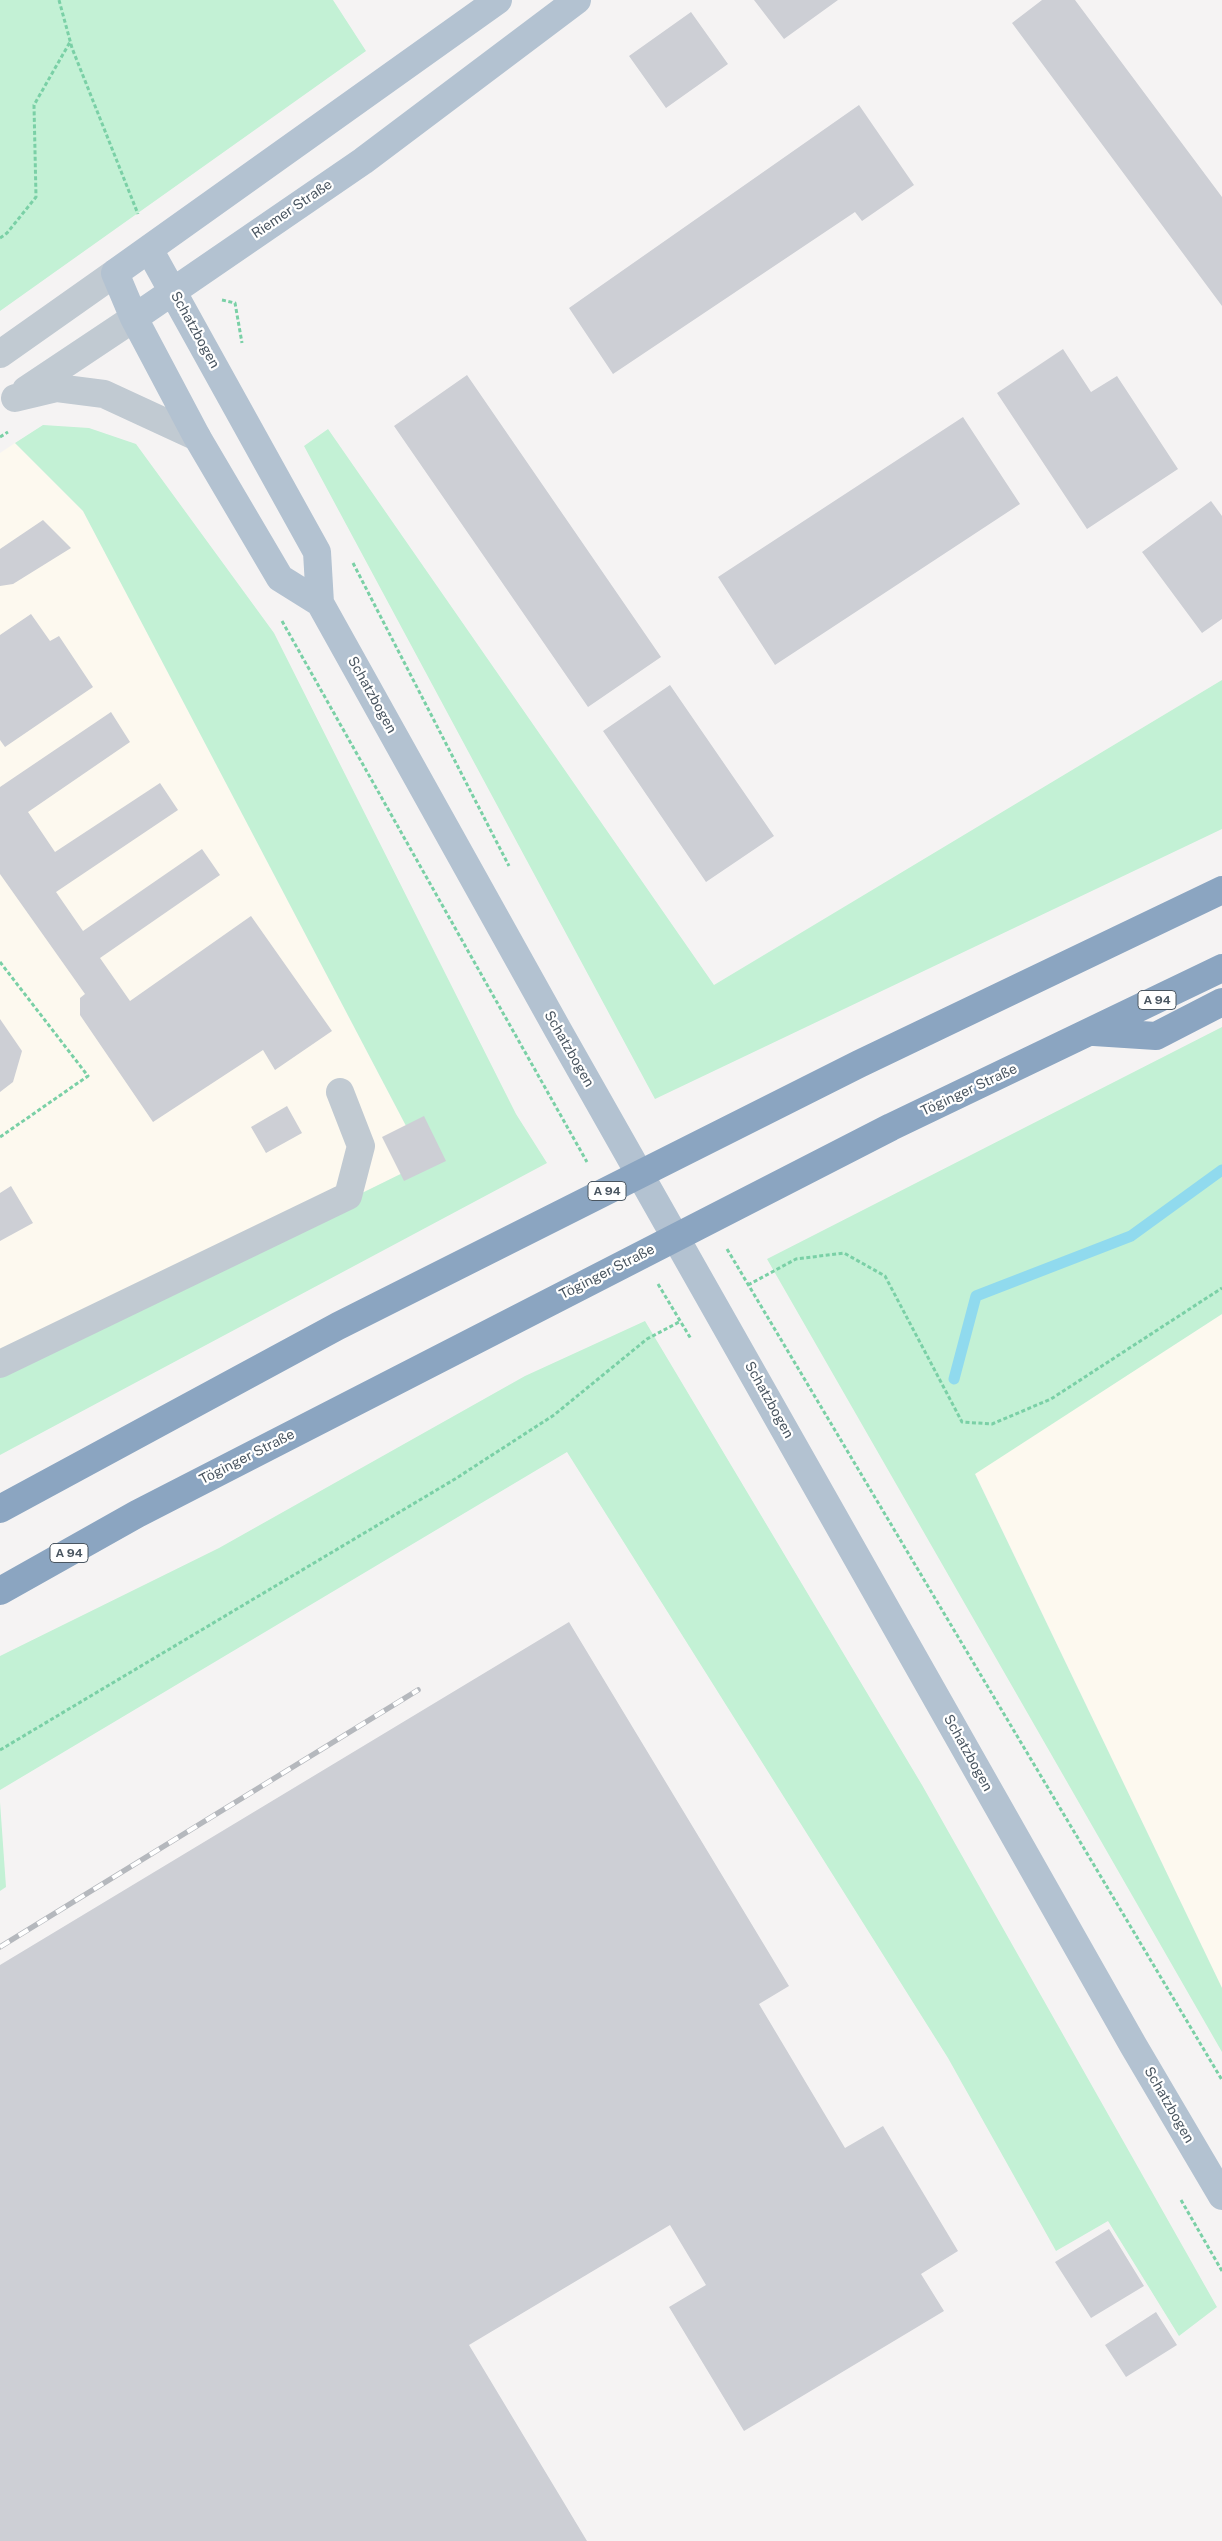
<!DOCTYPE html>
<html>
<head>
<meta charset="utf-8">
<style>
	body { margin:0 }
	canvas { display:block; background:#f5f3f3 }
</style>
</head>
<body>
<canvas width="1222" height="2541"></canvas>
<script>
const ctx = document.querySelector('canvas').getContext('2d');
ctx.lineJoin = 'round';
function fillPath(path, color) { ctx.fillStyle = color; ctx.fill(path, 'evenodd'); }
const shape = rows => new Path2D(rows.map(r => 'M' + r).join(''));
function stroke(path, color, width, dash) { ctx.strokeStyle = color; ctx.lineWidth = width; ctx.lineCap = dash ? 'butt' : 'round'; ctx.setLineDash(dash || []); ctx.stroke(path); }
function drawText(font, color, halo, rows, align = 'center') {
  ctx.font = font + ' "Public Sans",sans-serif'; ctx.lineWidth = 4.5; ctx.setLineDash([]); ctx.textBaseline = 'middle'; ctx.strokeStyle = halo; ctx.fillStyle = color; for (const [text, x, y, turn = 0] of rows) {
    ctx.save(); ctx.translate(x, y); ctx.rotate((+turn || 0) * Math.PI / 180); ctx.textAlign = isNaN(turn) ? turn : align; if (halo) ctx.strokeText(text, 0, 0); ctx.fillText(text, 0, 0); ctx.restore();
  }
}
fillPath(shape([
	[15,443,83,511,425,1162,0,1371,0,453],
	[1222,1314,1222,1988,975,1473]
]), '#fdf9ef');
fillPath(shape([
	[0,0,333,0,366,51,0,311],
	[43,425,89,428,136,444,274,633,516,1114,547,1163,0,1455,0,1371,425,1162,83,511,15,443],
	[328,429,714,985,1222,680,1222,829,655,1099,304,446],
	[1222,1027,1222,1314,975,1474,1222,1988,1222,2052,767,1259],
	[645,1321,922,1785,1217,2307,1179,2336,1108,2221,1056,2251,948,2058,567,1452,0,1790,0,1656,219,1548,525,1376],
	[0,1802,6,1887,0,1891]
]), '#c3f1d5');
stroke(shape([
	[954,1379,976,1296,1131,1236,1222,1170]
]), '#90daee', 11);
fillPath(shape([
	[754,0,838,0,784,39],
	[1042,0,1075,0,1222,197,1222,306,1012,23],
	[691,12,728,64,666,108,629,56],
	[859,105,914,185,862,221,855,212,613,374,569,308],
	[1063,349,1091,392,1117,376,1178,469,1087,529,997,393],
	[467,375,661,657,588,707,394,426],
	[963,417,1020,504,775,665,718,577],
	[1211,501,1222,516,1222,619,1202,633,1142,552],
	[43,520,71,548,13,584,0,586,0,549],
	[31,614,50,641,59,636,93,687,5,747,0,740,0,635],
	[670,685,774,836,706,882,603,731],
	[111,712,130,742,28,812,55,852,160,783,178,810,56,892,83,931,202,849,220,875,100,958,130,1001,251,916,332,1031,275,1070,263,1050,153,1122,80,1015,80,998,85,994,0,874,0,787],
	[0,1019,22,1051,13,1082,0,1092],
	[287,1106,302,1133,266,1153,251,1127],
	[424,1116,446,1161,404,1181,382,1137],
	[11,1186,33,1223,0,1241,0,1193],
	[569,1622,789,1986,759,2004,845,2148,883,2126,958,2251,921,2274,944,2311,744,2431,669,2307,706,2285,670,2225,469,2345,587,2541,0,2541,0,1965],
	[1109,2229,1144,2286,1091,2318,1055,2262],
	[1156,2312,1177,2345,1126,2377,1105,2345]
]), '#cdcfd5');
stroke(shape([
	[59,0,72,48,138,214],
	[0,238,7,233,36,197,34,105,70,42],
	[222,300,235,303,242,343],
	[0,437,8,432],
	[353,563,509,866],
	[282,621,587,1162],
	[0,962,88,1076,0,1137],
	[727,1249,1222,2080],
	[658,1284,691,1339],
	[748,1285,796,1259,844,1253,885,1276,962,1422,992,1424,1051,1399,1222,1288],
	[0,1750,455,1479,554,1415,647,1339,681,1321],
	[1181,2200,1222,2271]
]), '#7ad0a6', 3, [4, 2.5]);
stroke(shape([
	[0,354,115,273],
	[26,390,134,318],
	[15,398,57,388,104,394,197,437],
	[0,1364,348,1196,361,1146,340,1092]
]), '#c1cad2', 28);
stroke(shape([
	[149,249,317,552,320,603,558,1030,1133,2045,1222,2196],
	[134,318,363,161,577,0],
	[320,603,280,578,197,437,134,318,115,273,498,0]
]), '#b3c2d1', 28);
stroke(shape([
	[1094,1032,1156,1036,1222,1002],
	[0,1509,338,1326,859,1064,1222,890],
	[0,1591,137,1514,891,1127,1222,968]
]), '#8ba5c1', 28);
const rail = shape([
	[0,1947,418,1690]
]);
stroke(rail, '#b5b8bd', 5.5);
stroke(rail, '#fff', 4, [11]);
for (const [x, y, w] of [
	[1157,1000,38],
	[607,1191,38],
	[69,1553,38]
]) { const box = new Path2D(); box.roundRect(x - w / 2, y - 9.5, w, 19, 4); ctx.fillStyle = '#fff'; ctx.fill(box); stroke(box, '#4a5661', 1); }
drawText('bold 12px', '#4a5661', null, [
	["A 94",1157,1000],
	["A 94",607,1191],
	["A 94",69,1553]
]);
drawText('14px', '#4a5661', '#fff', [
	["Riemer Straße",292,209,-34],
	["Schatzbogen",195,330,61],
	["Schatzbogen",372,695,61],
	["Schatzbogen",569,1049,60],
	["Töginger Straße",969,1090,-25],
	["Töginger Straße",607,1272,-27],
	["Schatzbogen",769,1400,61],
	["Töginger Straße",247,1457,-27],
	["Schatzbogen",968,1753,61],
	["Schatzbogen",1169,2105,60]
]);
</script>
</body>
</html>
